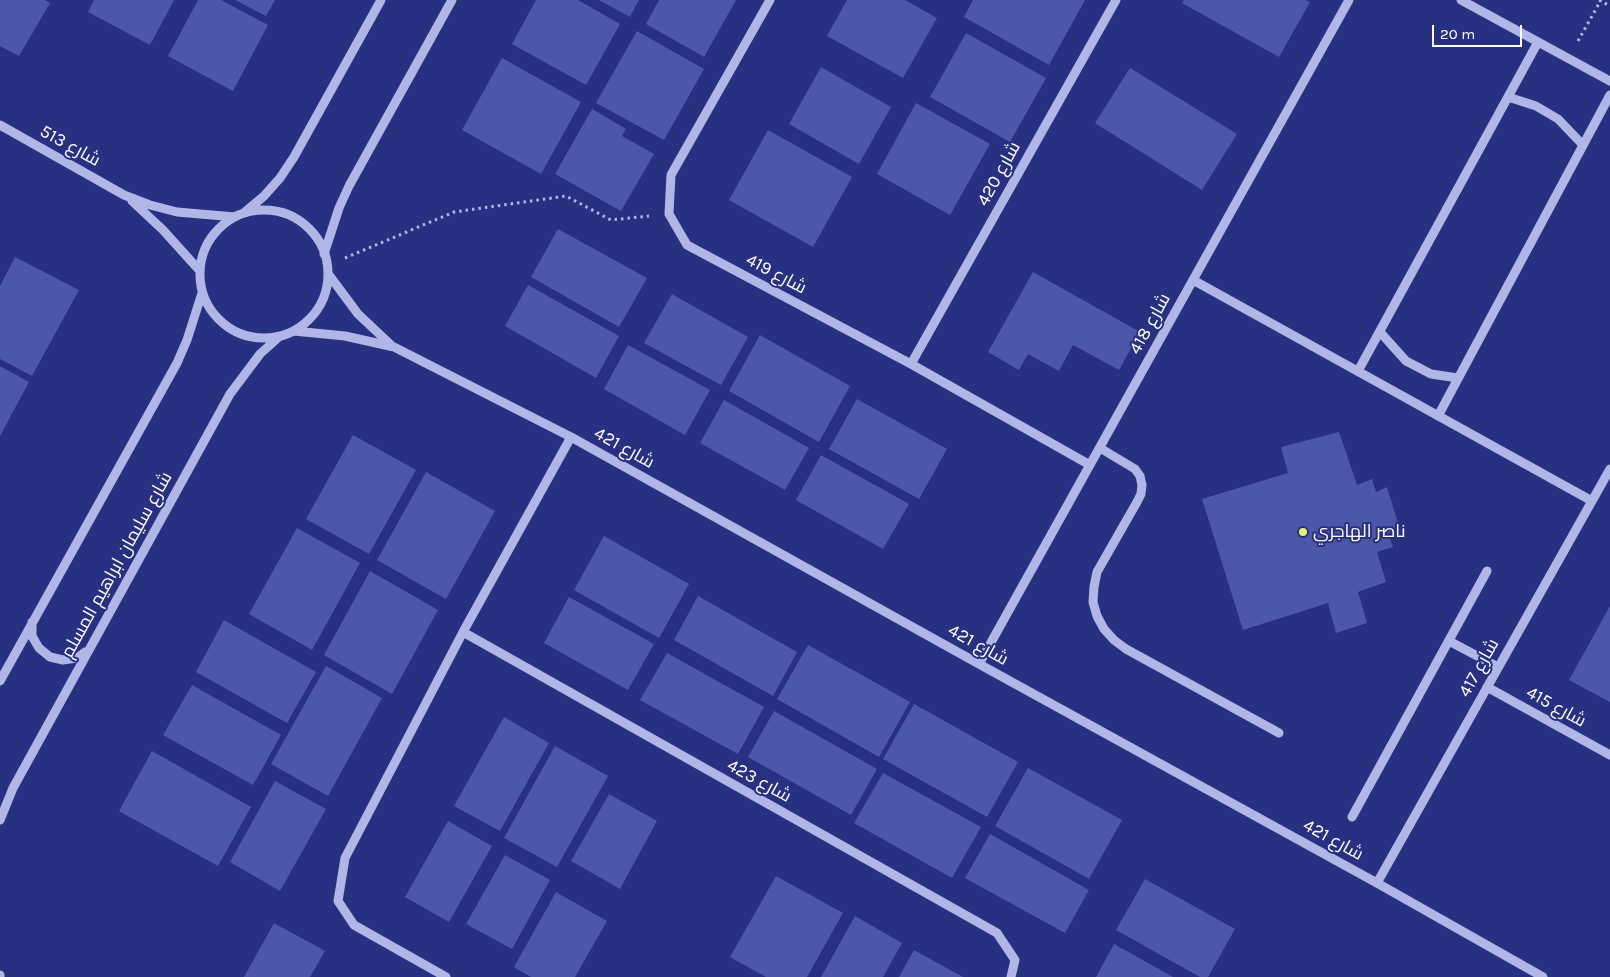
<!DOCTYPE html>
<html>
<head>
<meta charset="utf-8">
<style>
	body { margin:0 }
	#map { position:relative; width:1610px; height:977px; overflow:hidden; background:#283181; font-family:Karla,sans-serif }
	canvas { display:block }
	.scale { position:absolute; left:1432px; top:25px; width:90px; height:22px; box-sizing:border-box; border:2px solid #fff; border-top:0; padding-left:6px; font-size:15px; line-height:18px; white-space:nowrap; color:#fff; -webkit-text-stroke:4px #283181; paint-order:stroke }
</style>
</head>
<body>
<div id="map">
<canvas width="1610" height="977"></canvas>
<div class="scale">20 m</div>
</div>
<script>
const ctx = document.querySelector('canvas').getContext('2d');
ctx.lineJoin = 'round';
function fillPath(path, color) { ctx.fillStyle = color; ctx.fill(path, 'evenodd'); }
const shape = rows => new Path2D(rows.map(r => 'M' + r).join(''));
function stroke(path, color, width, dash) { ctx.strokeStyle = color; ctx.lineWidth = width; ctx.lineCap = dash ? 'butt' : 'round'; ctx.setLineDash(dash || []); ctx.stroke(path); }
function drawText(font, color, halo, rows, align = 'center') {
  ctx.font = font + ' Karla,Cairo,sans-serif'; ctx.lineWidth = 4; ctx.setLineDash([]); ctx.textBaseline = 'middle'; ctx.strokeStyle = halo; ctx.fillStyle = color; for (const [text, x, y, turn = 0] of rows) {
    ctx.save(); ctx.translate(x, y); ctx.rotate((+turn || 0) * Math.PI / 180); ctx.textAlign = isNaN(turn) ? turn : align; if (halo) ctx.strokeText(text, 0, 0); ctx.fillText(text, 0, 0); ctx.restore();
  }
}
fillPath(shape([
	[0,0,45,0,50,3,19,56,0,46],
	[94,0,174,0,150,45,88,12],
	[198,0,221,0,268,25,233,91,168,56],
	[235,0,275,0,266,16],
	[536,0,578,0,620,24,586,85,512,44],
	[599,0,639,0,630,17],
	[659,0,736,0,704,57,646,24],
	[847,0,905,0,937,18,903,78,827,36],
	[973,0,1085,0,1049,65,964,17],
	[1184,0,1306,0,1310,2,1279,57,1182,3],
	[637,31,704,69,664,140,596,103],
	[966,33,1046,78,1010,142,930,97],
	[502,58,581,102,541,174,462,130],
	[821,67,891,107,859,164,789,124],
	[1130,68,1237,134,1202,190,1095,123],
	[916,103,990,144,950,215,877,174],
	[592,109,626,129,622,136,654,154,621,211,555,174],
	[768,130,852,177,813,247,729,200],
	[558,229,647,278,619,327,531,277],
	[15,257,79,290,32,376,0,359,0,286],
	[1033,272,1140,332,1119,370,1073,345,1059,371,1028,354,1019,370,988,352],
	[528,285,619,336,596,378,505,326],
	[672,294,748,337,721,385,644,343],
	[760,335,850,386,819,442,729,391],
	[628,345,710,390,685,435,604,389],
	[0,366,29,382,0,436],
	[857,399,947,449,919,499,829,449],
	[724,400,809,448,785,490,700,443],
	[1339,432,1357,485,1372,479,1376,492,1387,487,1400,530,1388,533,1393,547,1377,552,1386,582,1358,592,1367,623,1336,633,1328,603,1243,630,1202,499,1288,473,1281,447],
	[353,435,416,470,369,554,306,519],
	[821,455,909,504,883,549,796,500],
	[426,472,495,511,446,599,377,560],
	[297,528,360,563,312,650,249,614],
	[604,536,689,584,659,638,574,590],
	[370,571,438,610,392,694,324,655],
	[698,596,797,652,773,696,674,640],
	[569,597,654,644,628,690,544,643],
	[1610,606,1610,702,1569,680],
	[224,620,316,672,287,723,196,672],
	[808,645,910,702,879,757,777,699],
	[667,653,764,707,738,754,640,700],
	[326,666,382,698,328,796,271,764],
	[192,685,281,735,253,785,163,735],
	[914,704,1018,762,987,817,883,759],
	[774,711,877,769,851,815,748,757],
	[504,717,549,743,500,831,454,806],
	[555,746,608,776,557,867,504,838],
	[152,751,251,807,218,866,119,811],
	[1028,768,1122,820,1089,879,995,826],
	[883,773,981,827,952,878,854,823],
	[275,781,326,809,280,891,230,862],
	[609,794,657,821,620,889,571,861],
	[448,821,492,846,449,922,405,897],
	[990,834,1089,890,1065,933,965,878],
	[505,855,550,880,512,949,466,924],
	[776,876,843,913,807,977,766,977,730,957],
	[1145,879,1235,929,1208,977,1200,977,1116,930],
	[556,892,607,921,575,977,531,977,514,967],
	[855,916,902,943,883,977,821,977],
	[274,923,325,951,310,977,244,977],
	[1114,944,1173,977,1096,977],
	[914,950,963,977,899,977]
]), '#4d57a7');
stroke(shape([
	[1599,0,1610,6],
	[1578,41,1601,0],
	[345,258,454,212,566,196,611,220,649,216]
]), '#b0b6e6', 3, [2.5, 4]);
stroke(shape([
	[770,0,671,175,669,214,687,245,911,364,1090,465],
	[1461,0,1610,81],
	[1508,97,1536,106,1558,119,1583,145],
	[0,125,124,195,150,205,177,212,235,217],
	[132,201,163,230,200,271],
	'200 274a64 64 0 1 1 128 0a64 64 0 1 1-128 0Z',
	[245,212,264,196,280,178,294,157,381,0],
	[324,254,339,208,349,186,452,0],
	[329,275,358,314,391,345],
	[1193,280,1592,501],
	[294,331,345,336,394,347,571,437,979,664,1377,883,1543,977],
	[1380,332,1406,361,1431,374,1458,378],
	[911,364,1116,0],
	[1358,371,1538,42],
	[1438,416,1610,95],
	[1100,448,1135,469,1140,476,1142,485,1141,494,1137,502,1097,572,1094,587,1093,602,1097,616,1104,629,1114,640,1126,649,1279,733],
	[32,622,32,636,39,648,50,657,63,660,77,658,85,652],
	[463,632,997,933,1015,960,1011,977],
	[1449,641,1498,667],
	[979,664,1349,0],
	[0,681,177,363,187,340,202,293],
	[1487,687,1610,755],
	[1352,817,1487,571],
	[0,820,13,788,230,394,260,354,280,336],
	[1377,883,1610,469],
	[0,975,0,977],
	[446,977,354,925,338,901,345,858,463,632,571,437]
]), '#b0b6e6', 9);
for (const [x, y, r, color] of [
	[1303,532,5,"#e8ed76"]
]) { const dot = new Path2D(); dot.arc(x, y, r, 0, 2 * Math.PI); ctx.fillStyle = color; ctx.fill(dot); stroke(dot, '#283181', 2); }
drawText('18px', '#fff', '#283181', [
	["شارع 513",70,146,29],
	["شارع 420",999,174,-61],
	["شارع 419",776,274,28],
	["شارع 418",1150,324,-61],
	["شارع 421",624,448,29],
	["شارع سليمان ابراهيم المسلم",117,565,-61],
	["شارع 421",978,645,29],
	["شارع 417",1479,668,-61],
	["شارع 415",1556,707,29],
	["شارع 423",759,781,29],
	["شارع 421",1333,840,29]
]);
drawText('18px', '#fff', '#283181', [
	["ناصر الهاجري",1313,532]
], 'left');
</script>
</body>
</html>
